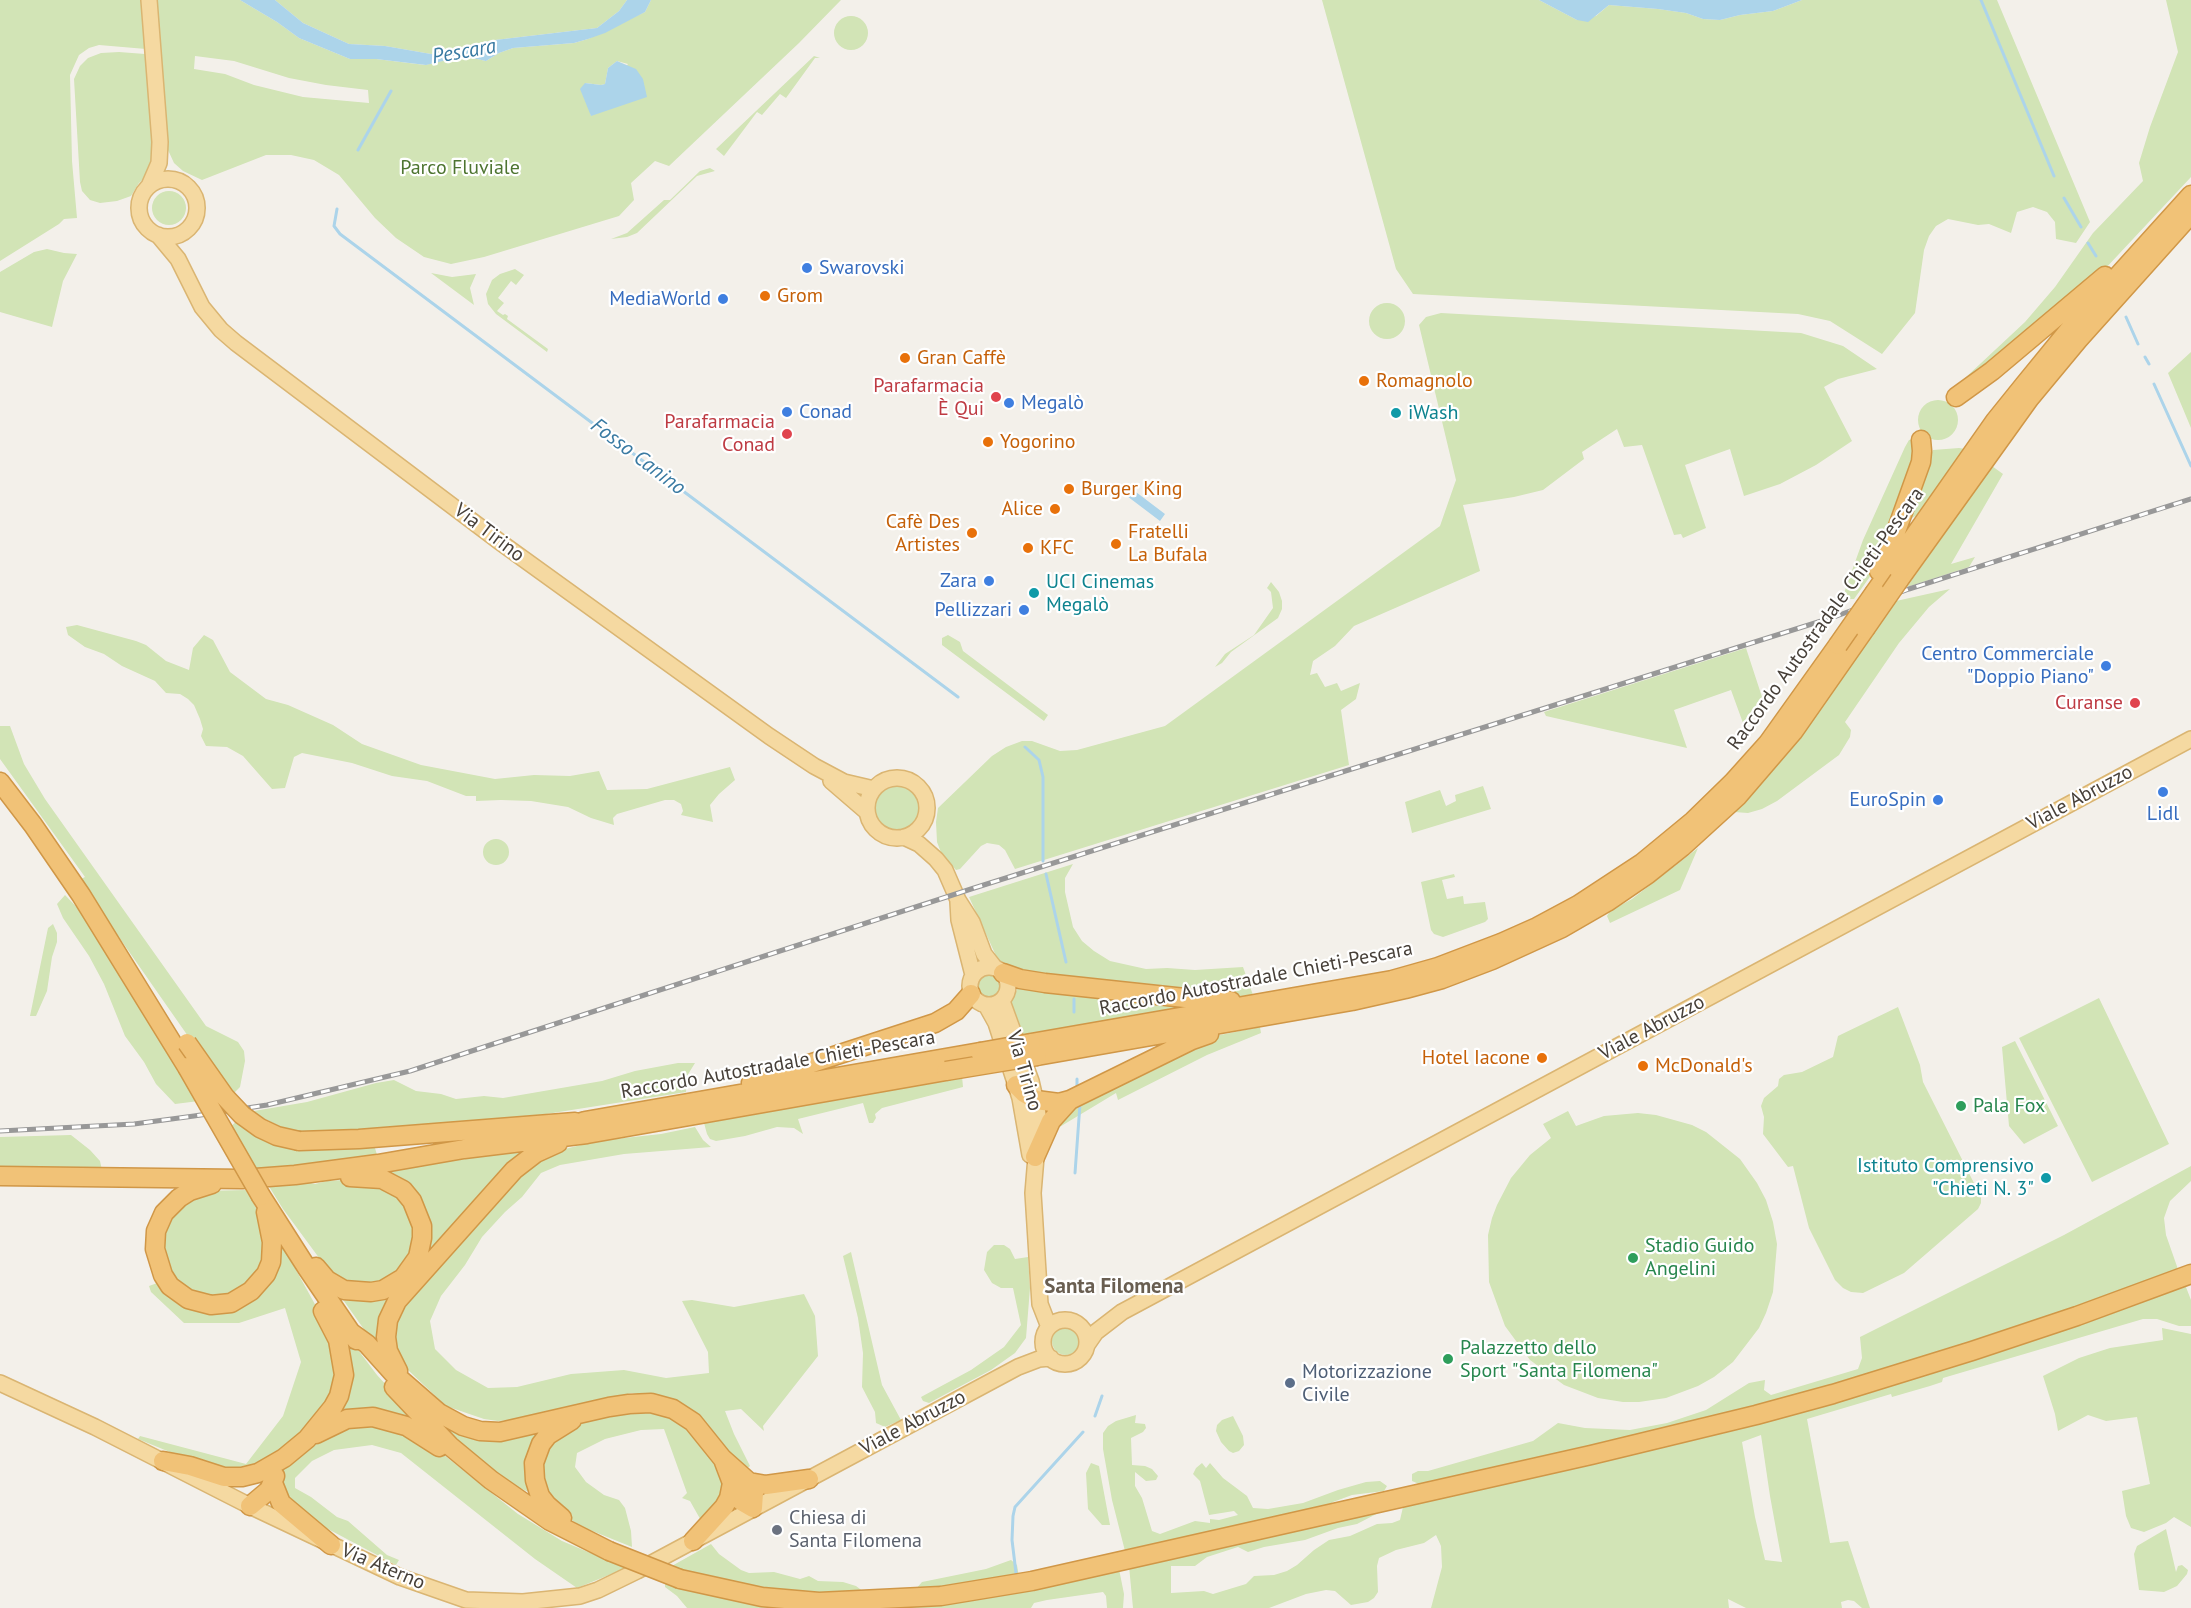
<!DOCTYPE html>
<html>
<head>
<meta charset="utf-8">
<style>
	body { margin:0 }
	canvas { display:block; background:#f3f0ea }
</style>
</head>
<body>
<canvas width="2191" height="1608"></canvas>
<script>
const ctx = document.querySelector('canvas').getContext('2d');
ctx.lineJoin = 'round';
function fillPath(path, color) { ctx.fillStyle = color; ctx.fill(path, 'evenodd'); }
const shape = rows => new Path2D(rows.map(r => 'M' + r).join(''));
function stroke(path, color, width, dash) { ctx.strokeStyle = color; ctx.lineWidth = width; ctx.lineCap = dash ? 'butt' : 'round'; ctx.setLineDash(dash || []); ctx.stroke(path); }
function drawText(font, color, halo, rows, align = 'center') {
  ctx.font = font + ' "PT Sans",sans-serif'; ctx.lineWidth = 4.5; ctx.setLineDash([]); ctx.textBaseline = 'middle'; ctx.strokeStyle = halo; ctx.fillStyle = color; for (const [text, x, y, turn = 0] of rows) {
    ctx.save(); ctx.translate(x, y); ctx.rotate((+turn || 0) * Math.PI / 180); ctx.textAlign = isNaN(turn) ? turn : align; if (halo) ctx.strokeText(text, 0, 0); ctx.fillText(text, 0, 0); ctx.restore();
  }
}
fillPath(shape([
	[0,0,142,0,146,49,99,45,89,48,79,55,70,75,72,161,77,218,64,219,59,224,0,261],
	[157,0,240,0,277,22,299,38,350,59,376,59,425,65,464,56,486,61,499,53,513,48,574,43,588,39,645,12,651,0,841,0,799,43,669,166,655,161,631,183,634,200,619,216,484,257,451,264,424,257,396,238,375,218,339,175,314,160,291,155,266,155,202,180,183,171,174,163,168,150,165,135,164,125,166,123],
	[195,56,234,61,289,78,326,85,368,90,369,103,303,97,254,85,225,74,194,69],
	[617,61,628,64,591,116,585,83,601,85,605,84,608,68],
	[275,0,627,0,619,11,597,28,495,40,431,54,385,46,349,44,303,23],
	[1322,0,1539,0,1577,20,1596,16,1609,5,1658,9,1686,13,1703,19,1720,20,1740,15,1773,11,1802,0,1997,0,2090,222,2076,243,2056,239,2055,222,2047,212,2033,207,2017,212,2011,233,1989,224,1978,225,1948,219,1936,226,1929,236,1924,250,1915,313,1882,354,1830,321,1798,314,1413,294,1396,269],
	[2166,0,2191,0,2191,177,2104,270,1972,381,1965,378,2025,322,2055,287,2093,233,2143,181,2139,163,2150,127,2178,52],
	'834 33a17 17 0 1 1 34 0a17 17 0 1 1-34 0Z',
	[119,52,145,54,155,160,151,172,139,183,131,196,117,201,100,203,90,200,82,191,80,182,74,79,80,66,88,58,101,53],
	[814,56,820,58,815,58,786,98,780,94,762,115,757,112,724,156,716,149],
	[710,168,715,171,697,176,637,233,627,237,611,239,627,233,664,200,670,200,700,171],
	'152 208a17 17 0 1 1 34 0a17 17 0 1 1-34 0Z',
	[47,249,64,253,77,254,63,281,52,327,0,312,0,272,34,252],
	[515,269,524,275,516,285,511,281,498,298,504,303,497,311,503,315,505,314,508,316,507,319,548,349,547,352,496,314,488,304,486,294,492,280,500,274],
	[431,273,452,277,476,274,470,288,474,305],
	'1369 321a18 18 0 1 1 36 0a18 18 0 1 1-36 0Z',
	[1441,313,1801,333,1843,346,1877,369,1838,379,1824,387,1852,441,1816,465,1780,484,1744,496,1730,449,1685,465,1706,528,1683,538,1681,534,1674,535,1642,445,1624,447,1617,429,1582,452,1584,459,1543,490,1514,497,1463,505,1480,571,1354,626,1335,646,1313,661,1310,675,1317,673,1325,687,1337,683,1341,691,1360,683,1356,699,1341,710,1349,765,1015,869,1005,850,999,845,987,843,981,846,960,869,956,870,942,855,937,842,936,822,938,808,992,756,1006,747,1022,741,1032,741,1060,751,1077,750,1165,726,1440,526,1456,480,1419,325,1426,317],
	[2191,352,2191,428,2168,373],
	'1918 420a20 20 0 1 1 40 0a20 20 0 1 1-40 0Z',
	[1914,439,1919,444,1879,564,1854,599,1848,599,1844,596,1845,590,1863,540,1905,447,1909,440],
	[1959,448,1966,449,1917,515,1912,518,1908,515,1933,450],
	[1992,466,2003,474,1951,564,1975,557,1969,567,1907,587],
	[1271,582,1279,592,1282,601,1282,609,1278,618,1231,652,1222,663,1215,667,1225,654,1254,635,1273,608,1271,592,1267,588],
	[1950,589,1929,607,1899,643,1845,722,1851,730,1850,737,1839,755,1777,801,1762,809,1748,813,1734,812,1776,766,1802,734,1896,601],
	[77,625,136,641,146,645,166,661,189,670,193,648,204,635,213,640,230,672,266,699,288,705,333,725,362,744,421,765,495,779,534,775,570,776,599,771,607,790,647,789,730,767,735,780,719,794,710,805,713,822,681,815,683,811,681,804,674,800,665,800,617,814,613,818,614,825,591,818,568,807,531,801,501,800,476,801,476,796,466,796,427,781,392,776,352,763,302,753,294,757,285,788,272,789,243,756,227,747,206,746,201,736,203,729,200,719,194,705,188,699,180,694,166,693,155,681,122,666,104,654,85,647,68,635,66,627],
	[948,635,960,642,963,651,1048,715,1044,721,942,645,942,638],
	[1746,648,1762,697,1743,723,1731,690,1674,710,1687,748,1546,716,1544,712],
	[0,726,10,726,24,764,45,799,206,1026,238,1042,244,1051,245,1061,240,1087,234,1093,227,1092,79,880,85,877,80,870,0,759],
	[1483,786,1491,809,1412,833,1405,802,1440,790,1446,806,1456,801,1455,795],
	'875 808a22 22 0 1 1 44 0a22 22 0 1 1-44 0Z',
	'483 852a13 13 0 1 1 26 0a13 13 0 1 1-26 0Z',
	[1698,848,1680,890,1610,923,1607,916,1610,911,1632,899],
	[1073,864,1065,878,1065,892,1073,927,1082,941,1094,951,1110,961,1146,969,1167,968,1195,970,1243,967,1253,995,1240,998,1052,978,1007,967,998,960,969,897],
	[1454,874,1455,877,1442,880,1447,899,1463,896,1464,904,1485,902,1488,919,1485,922,1443,937,1434,934,1431,930,1421,882],
	[65,895,89,920,199,1101,175,1104,156,1084,144,1062,125,1036,104,984,89,956,63,918,57,904],
	[53,924,57,933,57,942,52,957,47,991,36,1016,30,1016,48,928],
	'975 986a13 13 0 1 1 26 0a13 13 0 1 1-26 0Z',
	[1020,985,1174,1002,1175,1012,1020,1040,1008,1005],
	[2099,998,2169,1144,2092,1182,2019,1038],
	[1898,1007,1920,1065,1923,1082,1981,1197,1981,1203,1978,1209,1904,1273,1863,1293,1851,1292,1843,1288,1835,1280,1809,1228,1793,1166,1788,1167,1763,1134,1764,1117,1761,1106,1764,1098,1778,1086,1779,1079,1784,1075,1802,1072,1833,1057,1838,1036],
	[1260,1027,1261,1033,1207,1055,1118,1100,1116,1093,1053,1131,1065,1112,1215,1036],
	[2015,1041,2058,1126,2024,1144,2009,1126,2002,1047],
	[678,1063,695,1063,687,1076,686,1092,489,1123,314,1136,290,1131,263,1118,254,1111,307,1102,376,1083,394,1080,416,1091,441,1094,456,1099,484,1096,503,1098,602,1081,635,1071],
	[962,1076,963,1087,882,1108,875,1114,876,1118,873,1123,869,1123,863,1103,798,1119,803,1134,794,1128,777,1127,745,1136,716,1141,710,1139,707,1134,704,1123],
	[1568,1111,1576,1126,1604,1116,1638,1113,1656,1115,1692,1125,1706,1132,1740,1159,1757,1183,1766,1200,1773,1222,1777,1244,1773,1292,1766,1313,1759,1328,1733,1362,1714,1377,1698,1386,1666,1398,1639,1402,1623,1402,1598,1398,1564,1385,1530,1360,1505,1326,1489,1282,1488,1235,1492,1218,1497,1205,1511,1178,1530,1155,1551,1138,1543,1124],
	[237,1121,250,1126,370,1144,375,1148,377,1155,259,1172,230,1127],
	[695,1127,703,1140,711,1147,624,1154,560,1165,541,1173,522,1197,505,1212,482,1237,465,1265,441,1296,430,1321,435,1349,456,1370,488,1388,517,1387,571,1374,624,1370,666,1378,709,1373,708,1352,682,1301,692,1300,734,1307,804,1294,815,1316,818,1356,763,1426,764,1431,741,1409,725,1411,734,1434,750,1466,744,1471,718,1437,697,1416,671,1400,632,1393,513,1420,498,1421,484,1419,446,1406,408,1370,391,1347,396,1311,428,1270,541,1155,597,1141,661,1134],
	[71,1135,90,1150,100,1161,102,1170,0,1169,0,1137],
	[536,1144,422,1264,429,1224,419,1196,404,1179,384,1172],
	[2191,1166,2191,1181,2170,1201,2164,1218,2166,1235,2180,1275,1877,1376,1517,1466,1419,1484,1412,1481,1412,1474,1418,1471,1428,1471,1533,1441,1558,1423,1585,1428,1630,1430,1667,1423,1706,1410,1749,1383,1765,1380,1764,1390,1771,1395,1858,1369,1862,1358,1860,1337,2064,1235],
	[360,1179,399,1191,411,1212,414,1235,413,1248,406,1262,393,1275,368,1286,346,1283,328,1270,283,1209,265,1180,301,1181,315,1184,327,1181],
	[247,1190,265,1226,268,1239,258,1278,223,1299,180,1288,162,1263,159,1243,171,1212,203,1191],
	[280,1241,322,1317,336,1349,336,1390,315,1424,267,1463,239,1473,187,1459,138,1439,140,1436,246,1464,283,1416,301,1362,285,1308,239,1323,184,1323,151,1292,149,1286,160,1282,231,1307],
	[994,1245,1004,1245,1010,1249,1015,1259,1028,1257,1030,1288,1026,1338,1015,1353,991,1370,929,1403,923,1401,921,1397,971,1370,1004,1347,1021,1325,1013,1288,1001,1288,992,1283,984,1270,987,1252],
	[851,1252,882,1385,901,1420,885,1427,876,1423,875,1412,862,1387,863,1353,858,1318,843,1256],
	[2184,1282,2191,1300,2191,1326,2179,1326,2157,1319,2143,1319,1943,1378,1942,1382,1930,1386,1892,1397,1891,1394,1807,1419,1830,1543,1848,1541,1870,1608,1862,1608,1854,1601,1848,1600,1841,1602,1842,1608,1746,1608,1728,1599,1729,1608,1431,1608,1442,1567,1441,1546,1436,1535,1424,1543,1396,1550,1379,1558,1377,1566,1378,1592,1374,1598,1368,1602,1351,1605,1335,1591,1326,1590,1306,1594,1269,1608,1133,1608,1129,1566,1384,1510,1357,1524,1338,1528,1305,1540,1264,1547,1248,1552,1238,1547,1207,1557,1195,1566,1171,1566,1171,1593,1204,1591,1213,1594,1246,1584,1254,1576,1274,1575,1287,1571,1297,1565,1314,1550,1329,1540,1350,1536,1377,1524,1392,1523,1400,1520,1403,1507,1509,1480],
	[1761,1435,1770,1496,1782,1562,1765,1560,1755,1517,1742,1442],
	[334,1287,395,1289,383,1345,373,1342],
	'1052 1341a14 14 0 1 1 28 0a14 14 0 1 1-28 0Z',
	[2162,1328,2191,1334,2191,1527,2174,1517,2166,1523,2144,1532,2131,1528,2126,1516,2122,1491,2150,1484,2137,1417,2106,1421,2088,1415,2058,1431,2055,1414,2043,1376,2079,1358,2110,1348,2163,1340],
	[349,1338,377,1375,422,1424,337,1415,346,1345],
	[645,1409,668,1413,703,1440,728,1488,703,1524,690,1501,682,1498,687,1493,664,1429,641,1430,605,1439,577,1453,575,1467,586,1482,604,1495,619,1500,625,1508,631,1531,632,1547,580,1526,558,1510,546,1497,539,1469,543,1448,584,1419],
	[1136,1415,1135,1423,1145,1424,1146,1428,1143,1432,1131,1438,1132,1465,1145,1466,1152,1469,1158,1476,1156,1480,1146,1481,1135,1472,1135,1486,1142,1498,1152,1531,1160,1534,1195,1521,1210,1523,1210,1519,1219,1520,1238,1515,1234,1511,1209,1515,1200,1481,1193,1474,1196,1468,1202,1463,1206,1468,1210,1463,1223,1478,1247,1496,1253,1508,1268,1509,1303,1503,1338,1490,1366,1482,1380,1481,1387,1486,1384,1491,1352,1495,1333,1502,1324,1510,1125,1551,1112,1500,1103,1449,1103,1433,1108,1426,1116,1421],
	[1233,1416,1243,1436,1244,1445,1239,1451,1233,1453,1229,1451,1221,1442,1216,1431,1217,1425,1222,1420],
	[435,1418,460,1428,548,1425,533,1494,509,1483,477,1458],
	[363,1420,429,1443,518,1514,562,1541,626,1568,577,1588,535,1559,401,1453,372,1445,334,1450,312,1461,295,1478,295,1488,311,1497,337,1517,348,1521,387,1555,399,1560,396,1565,309,1519,283,1498,281,1472,287,1463,330,1430],
	[1091,1463,1099,1466,1110,1525,1102,1525,1088,1509,1086,1473],
	[2166,1529,2176,1572,2178,1566,2182,1565,2188,1570,2187,1574,2177,1586,2164,1592,2139,1590,2134,1554,2137,1546],
	[711,1544,719,1554,741,1570,749,1573,774,1572,800,1579,809,1576,818,1581,843,1582,856,1586,868,1595,781,1592,698,1575,670,1567],
	[1011,1560,1017,1565,1019,1577,955,1587,915,1590,922,1582,986,1569],
	[1119,1569,1124,1594,1123,1608,1107,1608,1106,1596,1103,1592,1047,1600,1034,1603,1031,1608,687,1608,677,1596,665,1587,665,1583,667,1581,781,1604]
]), '#d2e4b6');
fillPath(shape([
	[240,0,275,0,303,23,349,44,385,46,431,54,495,40,597,28,619,11,627,0,651,0,645,12,605,33,588,39,574,43,513,48,499,53,486,61,464,56,426,65,376,59,350,59,299,38,277,22],
	[1539,0,1802,0,1773,11,1740,15,1720,20,1703,19,1686,13,1658,9,1609,5,1588,22,1577,20],
	[617,61,636,69,643,79,647,97,591,116,580,89,585,83,601,85,605,84,608,68],
	[1128,486,1165,514,1160,521,1123,493]
]), '#acd4ea');
stroke(shape([
	[1981,0,2054,176],
	[358,150,391,91],
	[2064,198,2081,227],
	[337,209,334,226,340,234,958,697],
	[2088,243,2096,256],
	[2126,317,2138,344],
	[2145,357,2149,364],
	[2154,384,2191,466],
	[1025,747,1039,760,1043,777,1043,861],
	[1046,874,1066,962],
	[1074,999,1074,1012],
	[1077,1079,1077,1089],
	[1075,1173,1080,1104],
	[1095,1416,1102,1396],
	[1016,1573,1012,1540,1013,1516,1015,1507,1083,1432]
]), '#acd4ea', 3);
const major = shape([
	[149,0,160,142,159,163,149,186],
	'139 208a29 29 0 1 1 58 0a29 29 0 1 1-58 0Z',
	[158,235,178,259,202,307,221,330,236,343,500,542,769,736,814,766,844,782,874,789],
	'867 808a30 30 0 1 1 60 0a30 30 0 1 1-60 0Z',
	[831,781,867,812],
	[904,837,919,844,936,859,945,870,958,900,972,922,984,954,995,968],
	[958,902,959,920,973,975],
	'970 986a19 19 0 1 1 38 0a19 19 0 1 1-38 0Z',
	[1002,1001,1031,1081,1037,1107,1039,1121,1033,1193,1040,1304,1049,1327],
	[986,1005,996,1023,1020,1098,1030,1155],
	'1043 1342a22 22 0 1 1 44 0a22 22 0 1 1-44 0Z',
	[1087,1345,1096,1332,1122,1312,2191,739],
	[0,1383,95,1427,250,1506,400,1577,466,1600,523,1602,580,1596,598,1590,637,1571,1018,1367,1039,1359,1051,1358]
]);
const highway = shape([
	[1956,397,1992,371,2105,276],
	[1879,571,1893,540,1921,462,1922,451,1921,440],
	[1899,580,2029,399,2078,340,2191,214],
	[1875,592,1995,421,2024,385,2069,330,2191,195],
	[0,782,33,825,81,895,187,1067],
	[1003,973,1020,979,1045,983,1213,1001,1231,1001],
	[1031,1043,1392,980,1438,967,1501,943,1537,927,1578,905,1642,863,1693,821,1733,782,1768,743,1838,645],
	[1037,1056,1352,1001,1405,989,1442,979,1492,960,1562,928,1607,902,1648,874,1682,847,1738,796,1793,732,1865,629],
	[751,1083,935,1023,956,1011,971,994],
	[1016,1085,1024,1093,1036,1100,1059,1103,1070,1100,1192,1040,1209,1034],
	[563,1128,585,1121,980,1052],
	[299,1141,359,1139,575,1122],
	[1035,1157,1051,1121,1070,1100],
	[0,1176,242,1179,295,1175,378,1164,464,1149,587,1134,946,1071],
	[212,1184,190,1191,179,1198,164,1213,156,1231,155,1249,163,1275,170,1286,188,1299,211,1305,231,1303,251,1291,266,1274,271,1262,272,1242,266,1212],
	[261,1196,307,1268,356,1340],
	[316,1267,327,1280,344,1290,371,1292,383,1290,403,1278,418,1257,422,1238,422,1226,412,1201,403,1190,382,1179,350,1177],
	[349,1331,367,1344,393,1373,439,1413,463,1426,480,1431,500,1432,609,1407,629,1404,651,1403,673,1409,693,1422,722,1458,749,1482,766,1485,809,1479],
	[398,1371,388,1351,386,1337,388,1320,397,1301,514,1170,536,1153,558,1143],
	[394,1387,450,1446,491,1480,550,1521,609,1551],
	[316,1434,347,1419,373,1417,406,1426,439,1447],
	[163,1461,190,1466,224,1477,242,1477,258,1473,284,1458,307,1439,333,1407,339,1396,344,1375,338,1340,323,1311],
	[273,1483,281,1503,331,1545],
	[732,1483,741,1501,753,1508,754,1493,749,1482],
	[250,1506,269,1490,275,1476],
	[562,1518,547,1505,540,1496,535,1480,534,1463,541,1444,548,1435,572,1420],
	[693,1541,724,1507,729,1498,732,1483,724,1462],
	[680,1579,762,1597,819,1602,941,1596,1032,1581,1591,1455,1756,1415,1833,1394,1972,1351,2077,1316,2191,1274]
]);
stroke(major, '#dab572', 18);
stroke(highway, '#d09747', 21);
stroke(major, '#f5d9a1', 15);
stroke(highway, '#f1c277', 18);
const rail = shape([
	[0,1131,134,1124,194,1116,267,1105,410,1071,971,889,1834,617,1909,589,2191,499]
]);
stroke(rail, '#989898', 5);
stroke(rail, '#fff', 3, [9]);
const highwayBridge = shape([
	[1865,629,1899,580],
	[1838,645,1875,592],
	[187,1043,225,1097,242,1115,260,1128,277,1136,299,1141],
	[980,1052,1031,1043],
	[187,1067,261,1196],
	[946,1071,1037,1056],
	[609,1551,680,1579]
]);
stroke(highwayBridge, '#d09747', 21, []);
stroke(highwayBridge, '#f1c277', 18);
for (const [x, y, r, color] of [
	[807,268,6,"#3f7fe0"],
	[765,296,6,"#e8710a"],
	[723,299,6,"#3f7fe0"],
	[905,358,6,"#e8710a"],
	[1364,381,6,"#e8710a"],
	[996,397,6,"#e0444e"],
	[1009,403,6,"#3f7fe0"],
	[787,412,6,"#3f7fe0"],
	[1396,413,6,"#0f9aa8"],
	[787,434,6,"#e0444e"],
	[988,442,6,"#e8710a"],
	[1069,489,6,"#e8710a"],
	[1055,509,6,"#e8710a"],
	[972,533,6,"#e8710a"],
	[1116,544,6,"#e8710a"],
	[1028,548,6,"#e8710a"],
	[989,581,6,"#3f7fe0"],
	[1034,593,6,"#0f9aa8"],
	[1024,610,6,"#3f7fe0"],
	[2106,666,6,"#3f7fe0"],
	[2135,703,6,"#e0444e"],
	[2163,792,6,"#3f7fe0"],
	[1938,800,6,"#3f7fe0"],
	[1542,1058,6,"#e8710a"],
	[1643,1066,6,"#e8710a"],
	[1961,1106,6,"#2e9e5b"],
	[2046,1178,6,"#0f9aa8"],
	[1633,1258,6,"#2e9e5b"],
	[1448,1359,6,"#2e9e5b"],
	[1290,1383,6,"#5c6f8a"],
	[777,1530,6,"#6b7280"]
]) { const dot = new Path2D(); dot.arc(x, y, r, 0, 2 * Math.PI); ctx.fillStyle = color; ctx.fill(dot); stroke(dot, '#fff', 2); }
drawText('20px', '#4d7430', '#fff', [
	["Parco Fluviale",460,168]
]);
drawText('20px', '#366cbe', '#fff', [
	["Swarovski",819,268,"left"],
	["MediaWorld",711,299],
	["Megalò",1021,403,"left"],
	["Conad",799,412,"left"],
	["Zara",977,581],
	["Pellizzari",1012,610],
	["Centro Commerciale",2094,654],
	["\"Doppio Piano\"",2094,677],
	["EuroSpin",1926,800],
	["Lidl",2163,814,"center"]
], 'right');
drawText('20px', '#c56008', '#fff', [
	["Grom",777,296],
	["Gran Caffè",917,358],
	["Romagnolo",1376,381],
	["Yogorino",1000,442],
	["Burger King",1081,489],
	["Alice",1043,509,"right"],
	["Cafè Des",960,522,"right"],
	["Artistes",960,545,"right"],
	["Fratelli",1128,532],
	["La Bufala",1128,555],
	["KFC",1040,548],
	["Hotel Iacone",1530,1058,"right"],
	["McDonald's",1655,1066]
], 'left');
drawText('20px', '#be3a42', '#fff', [
	["Parafarmacia",984,386],
	["È Qui",984,409],
	["Parafarmacia",775,422],
	["Conad",775,445],
	["Curanse",2123,703]
], 'right');
drawText('20px', '#0d838f', '#fff', [
	["iWash",1408,413],
	["UCI Cinemas",1046,582],
	["Megalò",1046,605],
	["Istituto Comprensivo",2034,1166,"right"],
	["\"Chieti N. 3\"",2034,1189,"right"]
], 'left');
drawText('20px', '#474039', '#fff', [
	["Via Tirino",489,533,37],
	["Raccordo Autostradale Chieti-Pescara",1826,619,-54],
	["Viale Abruzzo",2080,798,-28],
	["Raccordo Autostradale Chieti-Pescara",1256,979,-11],
	["Viale Abruzzo",1652,1028,-28],
	["Raccordo Autostradale Chieti-Pescara",778,1065,-10],
	["Via Tirino",1024,1071,74],
	["Viale Abruzzo",913,1423,-28],
	["Via Aterno",383,1567,23]
]);
drawText('20px', '#27864d', '#fff', [
	["Pala Fox",1973,1106],
	["Stadio Guido",1645,1246],
	["Angelini",1645,1269],
	["Palazzetto dello",1460,1348],
	["Sport \"Santa Filomena\"",1460,1371]
], 'left');
drawText('20px', '#4e5e75', '#fff', [
	["Motorizzazione",1302,1372],
	["Civile",1302,1395]
], 'left');
drawText('20px', '#5b616d', '#fff', [
	["Chiesa di",789,1518],
	["Santa Filomena",789,1541]
], 'left');
drawText('italic 21px', '#397aa2', '#fff', [
	["Pescara",464,52,-10],
	["Fosso Canino",638,457,37]
]);
drawText('bold 21px', '#695e51', '#fff', [
	["Santa Filomena",1114,1287]
]);
</script>
</body>
</html>
